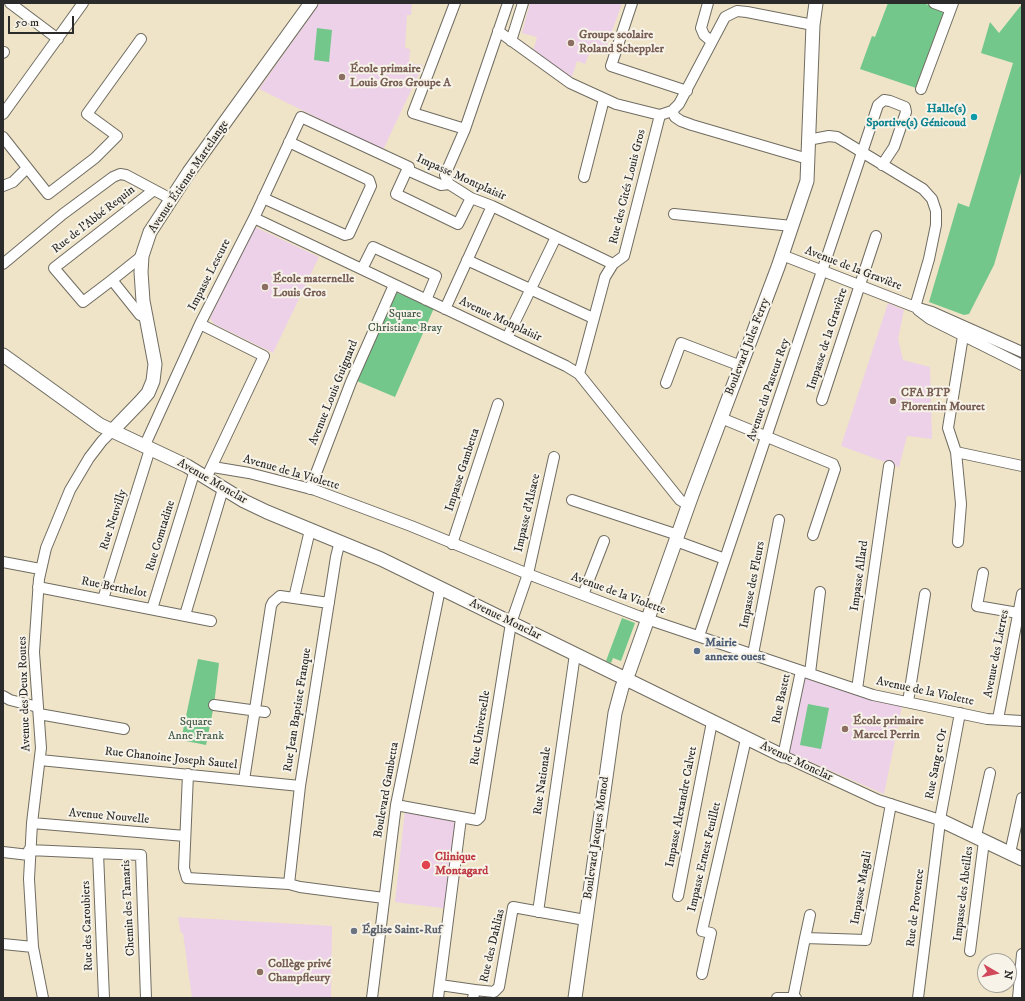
<!DOCTYPE html>
<html>
<head>
<meta charset="utf-8">
<style>
	body { margin:0 }
	#map { position:relative; width:1025px; height:1001px; overflow:hidden; background:#efe4c7; font-family:"IM FELL DW Pica",serif }
	canvas { display:block }
	.frame { position:absolute; inset:0; border:4px solid #2b2b2b; pointer-events:none }
	.north { position:absolute; left:977px; top:953px; width:40px; height:40px; box-sizing:border-box; background:#f7f3e8; border:1px solid #a5a39c; border-radius:50%; rotate:99deg; font-size:11px; font-weight:700; line-height:16px; text-align:center; color:#2b2b2b }
	.north::after { content:''; display:block; margin:auto; width:14px; height:18px; background:#d1495b; clip-path:polygon(50% 0,100% 100%,50% 72%,0 100%) }
	.scale { position:absolute; left:8px; top:16px; width:66px; height:18px; box-sizing:border-box; border:2px solid #2b2b2b; border-top:0; padding-left:5px; font-size:12px; line-height:14px; white-space:nowrap; color:#2b2b2b; -webkit-text-stroke:3px #f7f3e8; paint-order:stroke }
</style>
</head>
<body>
<div id="map">
<canvas width="1025" height="1001"></canvas>
<div class="frame"></div>
<div class="north">N</div>
<div class="scale">50 m</div>
</div>
<script>
const ctx = document.querySelector('canvas').getContext('2d');
ctx.lineJoin = 'round';
function fillPath(path, color) { ctx.fillStyle = color; ctx.fill(path, 'evenodd'); }
const shape = rows => new Path2D(rows.map(r => 'M' + r).join(''));
function stroke(path, color, width, dash) { ctx.strokeStyle = color; ctx.lineWidth = width; ctx.lineCap = dash ? 'butt' : 'round'; ctx.setLineDash(dash || []); ctx.stroke(path); }
function drawText(font, color, halo, rows, align = 'center') {
  ctx.font = font + ' "IM FELL DW Pica",serif'; ctx.lineWidth = 4; ctx.setLineDash([]); ctx.textBaseline = 'middle'; ctx.strokeStyle = halo; ctx.fillStyle = color; for (const [text, x, y, turn = 0] of rows) {
    ctx.save(); ctx.translate(x, y); ctx.rotate((+turn || 0) * Math.PI / 180); ctx.textAlign = isNaN(turn) ? turn : align; if (halo) ctx.strokeText(text, 0, 0); ctx.fillText(text, 0, 0); ctx.restore();
  }
}
fillPath(shape([
	[320,3,412,3,411,15,407,15,405,48,410,49,409,63,423,65,383,150,259,89],
	[530,3,622,3,604,54,591,49,585,64,577,61,572,77,533,51,537,37,522,33],
	[255,227,319,257,273,353,214,324,210,318],
	[888,303,904,310,898,339,903,360,930,367,932,439,907,436,899,467,841,446],
	[804,677,880,702,902,706,884,794,788,752],
	[405,811,457,820,449,909,395,902],
	[178,917,332,926,331,998,192,998,183,933,181,933]
]), '#edd1e9');
fillPath(shape([
	[888,3,923,3,945,11,919,89,860,69,872,36,875,37],
	[1022,4,1022,169,994,265,969,314,964,315,929,302,958,203,969,207,1013,63,981,53,990,22,999,33],
	[317,28,332,30,329,62,314,60],
	[395,292,434,308,395,397,357,381],
	[622,618,635,623,621,661,613,658,611,663,606,661],
	[198,659,219,663,214,705,206,745,181,740],
	[808,704,829,708,821,749,800,745]
]), '#73c78a');
const minor = shape([
	[10,3,58,39],
	[455,3,413,113,465,129,508,3],
	[632,3,611,66,687,91],
	[708,3,701,28,704,35,711,41],
	[934,3,950,9],
	[498,31,570,83,616,104,660,115,672,111,679,104,725,17,737,11,747,12,813,25],
	[511,41,523,3],
	[3,53,4,52],
	[921,89,953,3],
	[672,111,675,117,681,121,692,125,808,159],
	[3,114,83,3],
	[3,137,48,194,95,158,117,136,87,114,141,39],
	[808,140,829,136,837,137,923,189,932,199,936,211,936,225,929,259,915,307],
	[407,170,396,194,458,224,471,198],
	[584,177,604,99],
	[449,184,445,175,465,129],
	[3,186,13,182,27,168],
	[263,198,345,235,349,234,371,186,369,180,289,142],
	[674,214,792,226],
	[254,218,566,366,579,374,680,500,688,505],
	[782,255,915,307,932,312,1022,352],
	[467,260,593,318],
	[3,264,63,214,113,177,120,174,126,175,171,199],
	[362,269,373,247,436,276,426,300],
	[112,280,142,256],
	[445,309,492,206],
	[918,310,930,319,1022,365],
	[146,316,140,315,112,280,83,302,54,268,154,190],
	[200,324,264,356,209,472],
	[963,336,948,428,956,452,1022,466],
	[507,338,556,237],
	[579,374,605,277,613,264,624,256,660,115],
	[666,383,681,343,741,366],
	[822,400,876,236],
	[721,418,833,464,835,469,813,535],
	[144,447,200,324,254,218,301,117,409,167,407,170,441,185,449,184,471,198,492,206,613,264],
	[956,452,961,504,958,542],
	[213,467,249,473,315,490,411,526,528,574,638,616,873,695,987,719,1022,721],
	[310,489,351,382,394,285],
	[572,500,678,535],
	[676,541,725,559],
	[452,544,498,404],
	[3,562,40,569],
	[983,573,977,606,1018,613],
	[38,587,211,621],
	[583,595,604,541],
	[294,598,310,530],
	[103,599,150,449],
	[152,609,195,470],
	[185,615,223,489],
	[699,636,878,105,884,100,890,101,905,107,906,112,894,147,882,165],
	[753,654,779,520],
	[801,671,783,756,878,800,940,820],
	[810,673,820,592],
	[857,689,889,466],
	[3,696,10,700,38,707],
	[908,702,925,594],
	[214,705,265,712],
	[39,714,124,729],
	[998,719,1022,594],
	[40,760,300,786],
	[188,774,184,868,187,878,289,884,300,887,384,898],
	[244,780,271,606,273,602,280,596,329,603],
	[396,805,477,820,480,817,511,623,528,574,554,457],
	[32,823,185,836],
	[976,836,990,773],
	[29,850,141,855,146,998],
	[3,852,29,855],
	[98,853,104,998],
	[1010,853,1022,798],
	[289,884,300,786,336,557,340,541],
	[678,896,712,722],
	[538,912,575,654],
	[805,938,810,915],
	[3,944,33,947],
	[970,951,984,841],
	[702,974,711,933,702,931,746,739],
	[440,985,475,990],
	[43,998,33,947,29,879,32,823,41,748,34,652,39,579,46,548,70,490,89,458,102,441,112,431],
	[372,998,396,805,440,589],
	[438,998,461,818],
	[473,998,475,990,494,992,499,987,513,907,585,920],
	[777,998,796,998],
	[793,998,805,938,866,940,891,804],
	[918,998,941,814,960,713],
	[1018,998,1022,954]
]);
const tertiary = shape([
	[3,355,100,425,187,466,244,501,267,512,381,559,783,756],
	[112,431,140,402,148,393,153,381,155,364,143,301,141,272,142,256,150,232,189,172,311,3],
	[940,820,1022,859],
	[575,998,615,713,622,687,629,672,692,495,778,267,807,181,813,25,816,3]
]);
stroke(minor, '#706c62', 12);
stroke(tertiary, '#706c62', 15);
stroke(minor, '#fff', 10);
stroke(tertiary, '#fff', 13);
for (const [x, y, r, color] of [
	[571,43,4,"#8d6e63"],
	[342,77,4,"#8d6e63"],
	[974,117,4,"#0f9aa8"],
	[265,287,4,"#8d6e63"],
	[893,401,4,"#8d6e63"],
	[697,651,4,"#5c6f8a"],
	[845,729,4,"#8d6e63"],
	[426,865,5,"#e0444e"],
	[354,931,4,"#6b7280"],
	[260,972,4,"#8d6e63"]
]) { const dot = new Path2D(); dot.arc(x, y, r, 0, 2 * Math.PI); ctx.fillStyle = color; ctx.fill(dot); stroke(dot, '#f7f3e8', 1.5); }
drawText('bold 12px', '#785e54', '#f7f3e8', [
	["Groupe scolaire",579,36],
	["Roland Scheppler",579,50],
	["École primaire",350,70],
	["Louis Gros Groupe A",350,84],
	["École maternelle",273,280],
	["Louis Gros",273,294],
	["CFA BTP",901,394],
	["Florentin Mouret",901,408],
	["École primaire",853,722],
	["Marcel Perrin",853,736],
	["Collège privé",268,965],
	["Champfleury",268,979]
], 'left');
drawText('bold 12px', '#0d838f', '#f7f3e8', [
	["Halle(s)",966,110],
	["Sportive(s) Génicoud",966,124]
], 'right');
drawText('12px', '#2b2b2b', '#f7f3e8', [
	["Avenue Étienne Martelange",189,177,-56],
	["Impasse Montplaisir",461,178,24],
	["Rue des Cités Louis Gros",628,187,-76],
	["Rue de l'Abbé Requin",94,220,-38],
	["Avenue de la Gravière",853,269,21],
	["Impasse Lescure",210,275,-63],
	["Avenue Monplaisir",500,320,25],
	["Impasse de la Gravière",828,339,-72],
	["Boulevard Jules Ferry",748,347,-69],
	["Avenue du Pasteur Rey",769,390,-71],
	["Avenue Louis Guignard",334,393,-68],
	["Impasse Gambetta",463,470,-72],
	["Avenue de la Violette",291,473,16],
	["Avenue Monclar",212,482,30],
	["Impasse d'Alsace",528,513,-77],
	["Rue Neuvilly",114,520,-72],
	["Rue Comtadine",161,536,-73],
	["Impasse Allard",860,576,-82],
	["Impasse des Fleurs",753,585,-79],
	["Rue Berthelot",114,588,11],
	["Avenue de la Violette",618,594,20],
	["Avenue Monclar",505,620,26],
	["Avenue des Lierres",997,654,-79],
	["Avenue de la Violette",925,692,12],
	["Avenue des Deux Routes",25,694,-92],
	["Rue Bastet",782,699,-78],
	["Rue Jean Baptiste Franque",298,710,-81],
	["Rue Universelle",481,728,-81],
	["Rue Chanoine Joseph Sautel",171,759,6],
	["Avenue Monclar",796,762,25],
	["Rue Sang et Or",937,764,-79],
	["Rue Nationale",543,781,-82],
	["Boulevard Gambetta",387,790,-80],
	["Impasse Alexandre Calvet",682,807,-79],
	["Avenue Nouvelle",109,817,5],
	["Boulevard Jacques Monod",597,838,-82],
	["Impasse Ernest Feuillet",705,857,-77],
	["Impasse Magali",862,888,-80],
	["Impasse des Abeilles",964,894,-83],
	["Chemin des Tamaris",129,908,-93],
	["Rue de Provence",916,908,-83],
	["Rue des Caroubiers",88,926,-92],
	["Rue des Dahlias",493,946,-77]
]);
drawText('12px', '#415a48', '#f7f3e8', [
	["Square",405,315],
	["Christiane Bray",405,329],
	["Square",196,723],
	["Anne Frank",196,737]
]);
drawText('bold 12px', '#4e5e75', '#f7f3e8', [
	["Mairie",705,644],
	["annexe ouest",705,658]
], 'left');
drawText('bold 12px', '#be3a42', '#f7f3e8', [
	["Clinique",435,858],
	["Montagard",435,872]
], 'left');
drawText('bold 12px', '#5b616d', '#f7f3e8', [
	["Église Saint-Ruf",362,931]
], 'left');
</script>
</body>
</html>
